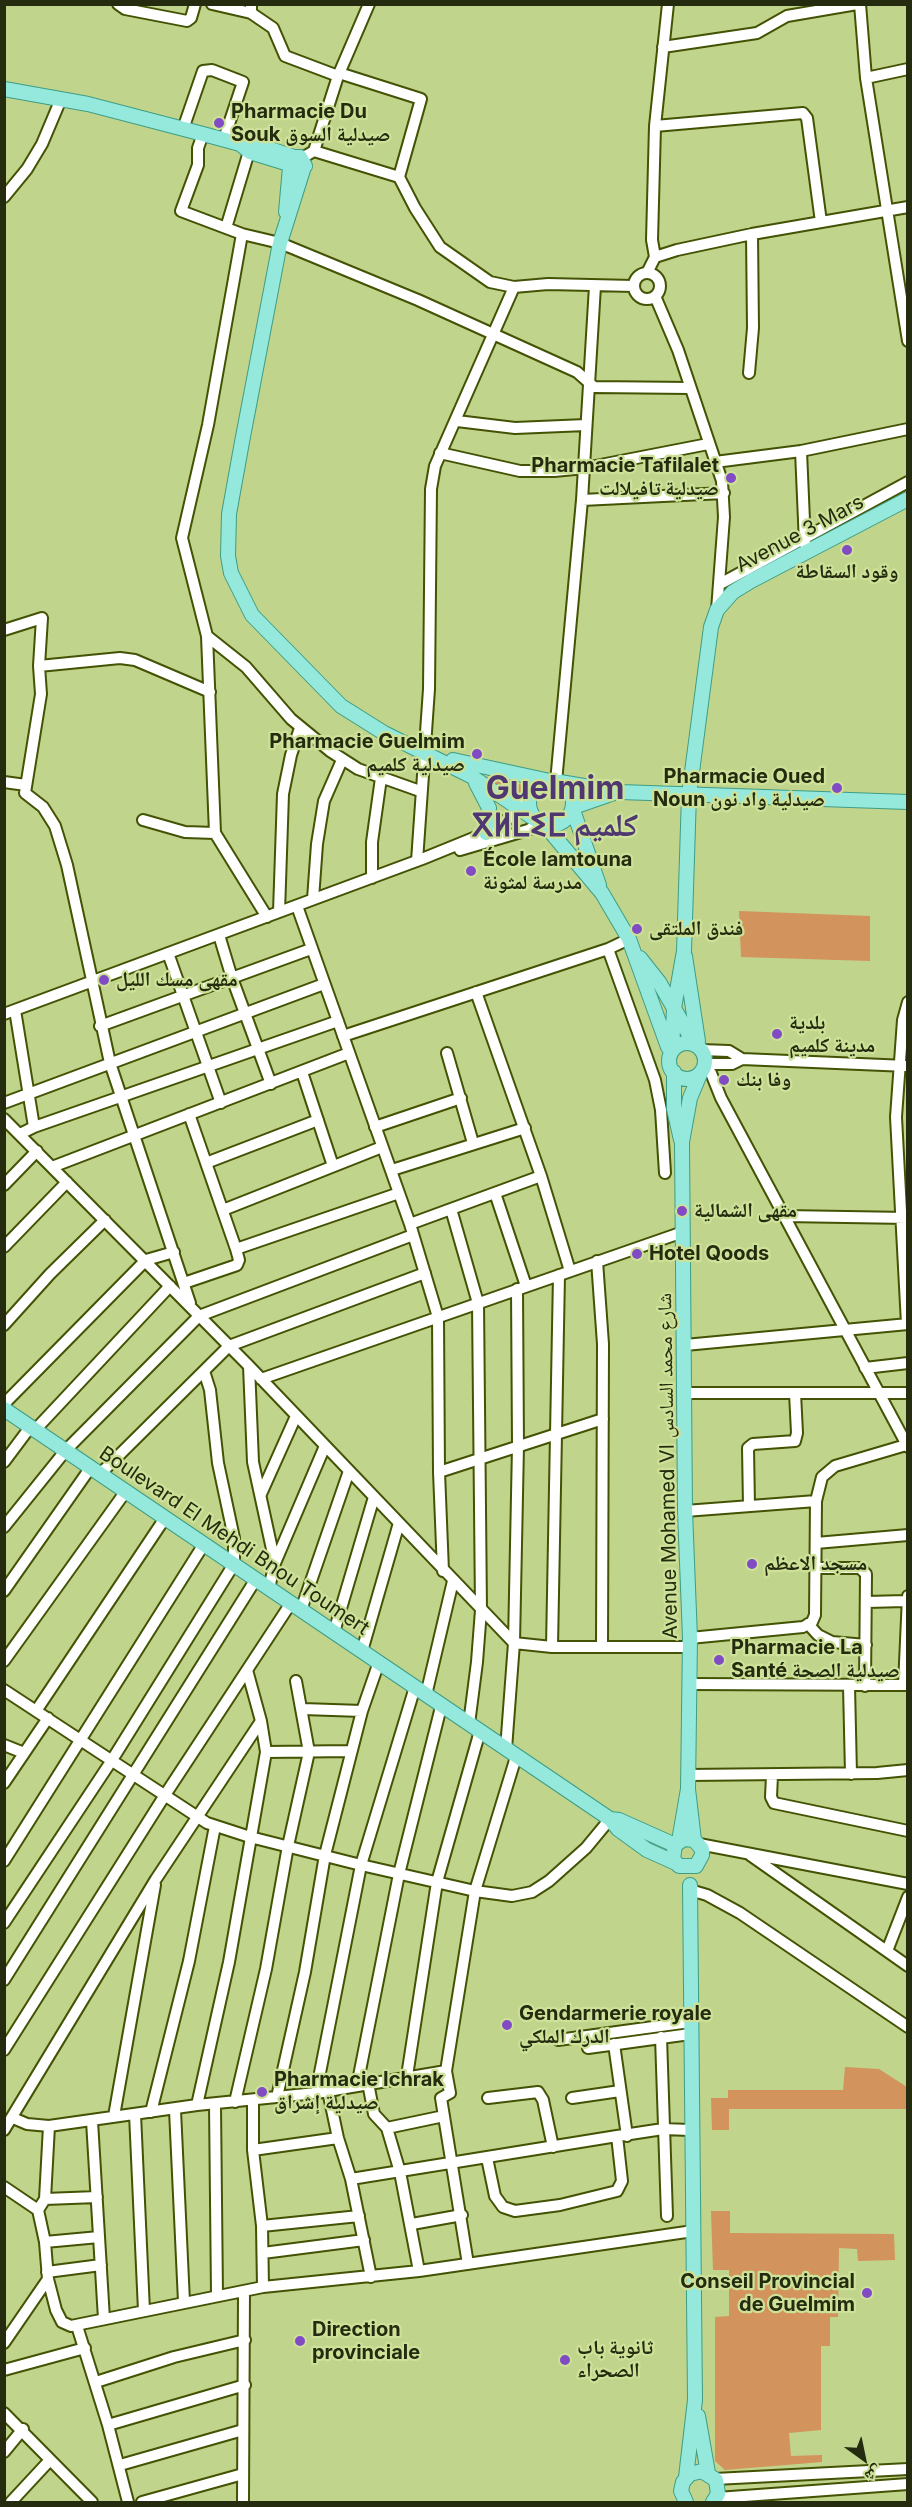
<!DOCTYPE html>
<html>
<head>
<meta charset="utf-8">
<style>
	body { margin:0 }
	#map { position:relative; width:912px; height:2507px; overflow:hidden; background:#c0d48c; font-family:Inter,"Noto Naskh Arabic",sans-serif }
	canvas { display:block }
	.frame { position:absolute; inset:0; border:6px solid #242b0e; pointer-events:none }
	.north { position:absolute; left:834px; top:2429px; width:60px; height:60px; -webkit-text-stroke:4px #cde198; paint-order:stroke; rotate:147deg; font-size:16px; font-weight:700; line-height:24px; text-align:center; color:#242b0e }
	.north::after { content:''; display:block; margin:auto; width:21px; height:27px; background:#242b0e; clip-path:polygon(50% 0,100% 100%,50% 72%,0 100%) }
</style>
</head>
<body>
<div id="map">
<canvas width="912" height="2507"></canvas>
<div class="frame"></div>
<div class="north">ش</div>
</div>
<script>
const ctx = document.querySelector('canvas').getContext('2d');
ctx.lineJoin = 'round';
function fillPath(path, color) { ctx.fillStyle = color; ctx.fill(path, 'evenodd'); }
const shape = rows => new Path2D(rows.map(r => 'M' + r).join(''));
function stroke(path, color, width, dash) { ctx.strokeStyle = color; ctx.lineWidth = width; ctx.lineCap = dash ? 'butt' : 'round'; ctx.setLineDash(dash || []); ctx.stroke(path); }
function drawText(font, color, halo, rows, align = 'center') {
  ctx.font = font + ' Inter,"Noto Naskh Arabic","Noto Sans Tifinagh",sans-serif'; ctx.lineWidth = 4.5; ctx.setLineDash([]); ctx.textBaseline = 'middle'; ctx.strokeStyle = halo; ctx.fillStyle = color; for (const [text, x, y, turn = 0] of rows) {
    ctx.save(); ctx.translate(x, y); ctx.rotate((+turn || 0) * Math.PI / 180); ctx.textAlign = isNaN(turn) ? turn : align; if (halo) ctx.strokeText(text, 0, 0); ctx.fillText(text, 0, 0); ctx.restore();
  }
}
fillPath(shape([
	[469,772,507,782,534,787,521,804,507,792],
	[739,911,870,916,870,961,741,957],
	[845,2067,879,2069,907,2087,907,2109,729,2109,729,2130,712,2130,711,2098,728,2098,728,2090,843,2090],
	[711,2211,730,2211,730,2233,894,2234,895,2260,858,2261,857,2249,839,2248,838,2317,830,2317,830,2346,821,2346,821,2430,789,2433,791,2456,822,2455,822,2462,725,2470,715,2461,715,2317,729,2316,729,2270,713,2270]
]), '#d2935c');
const minor = shape([
	[118,4,125,9,187,21,191,18,195,4],
	[212,4,251,13],
	[251,4,251,13,273,28,285,56,338,76],
	[860,4,866,78,908,341],
	[663,47,757,33,787,16,857,4],
	[339,73,421,99,399,177],
	[866,78,908,69],
	[655,126,803,113,807,118,821,222],
	[183,129,203,71,212,70,243,82,224,139],
	[203,134,198,148,198,165,181,211,242,234,280,243,418,300,577,372,594,387,690,388],
	[314,151,338,76,369,4],
	[302,158,314,151,399,177,415,208,440,247,490,282,514,287,548,284,634,286],
	[4,197,27,169,42,144,61,99],
	[226,228,251,145],
	[242,234,208,425,182,538,207,636,215,833,267,917],
	[655,257,652,240,655,126,668,4],
	[647,273,655,257,677,250,752,234,908,207],
	'634 286a13 13 0 1 1 26 0a13 13 0 1 1-26 0Z',
	[655,296,678,350,722,481,724,517,717,610],
	[749,373,753,328,752,234],
	[457,421,515,428,586,425],
	[801,451,805,544],
	[440,453,520,471,554,471,585,468,708,444],
	[715,462,801,451,908,429],
	[582,500,724,493],
	[720,584,908,482],
	[4,630,42,618,39,666,41,694,25,793,43,807,55,826,67,865,110,1063,190,1303],
	[207,636,246,667,291,719,330,751,358,769,420,791],
	[39,666,120,658,135,660,210,692],
	[4,782,26,785],
	[556,782,582,500,595,286],
	[143,820,185,832,215,833],
	[460,850,528,830,540,823],
	[417,861,429,689,431,489,435,466,514,287],
	[372,878,372,842,381,778],
	[313,899,317,844,324,801,342,760],
	[297,906,410,1224,438,1317,439,1472,443,1571],
	[279,912,283,794,291,755,300,728],
	[219,935,232,978,271,1084],
	[608,949,655,1080,661,1110,665,1173],
	[168,953,221,1103],
	[476,992,541,1176,570,1271],
	[15,1010,34,1127],
	[4,1014,422,859,486,833,511,817,531,794],
	[100,1026,311,949],
	[343,1036,608,949,629,939],
	[701,1050,729,1051,742,1059],
	[447,1053,473,1143],
	[705,1064,732,1064,742,1059,907,1066],
	[704,1067,711,1073,721,1098,908,1447],
	[302,1072,333,1166],
	[4,1103,324,984],
	[189,1114,236,1249,399,1193],
	[4,1119,249,1366,514,1643,552,1647,690,1647],
	[375,1127,461,1098],
	[20,1134,34,1127,338,1021],
	[206,1163,318,1120],
	[52,1167,349,1053],
	[392,1170,525,1128],
	[4,1185,37,1151],
	[495,1193,526,1286],
	[451,1209,478,1303,481,1610,477,1662,469,1724],
	[223,1210,382,1147],
	[784,1216,908,1218],
	[410,1224,541,1176],
	[4,1247,67,1182],
	[597,1261,603,1344,602,1647],
	[184,1283,237,1265,239,1260,236,1249],
	[907,1324,896,1117,903,1020,908,1002],
	[4,1325,50,1274,105,1220],
	[685,1345,908,1324],
	[249,1366,253,1462,275,1563],
	[865,1368,908,1363],
	[261,1379,683,1232],
	[684,1393,908,1393],
	[4,1404,146,1260,174,1252],
	[36,1429,170,1286],
	[4,1462,31,1426],
	[439,1472,603,1419],
	[100,1474,229,1346,425,1273],
	[261,1494,296,1416],
	[749,1506,748,1448,753,1444,795,1441,797,1433,795,1393],
	[685,1511,816,1501],
	[4,1527,66,1450,199,1316,413,1235],
	[816,1543,908,1535],
	[816,1568,860,1568,866,1574,865,1686],
	[269,1588,275,1563,325,1446],
	[4,1591,91,1467],
	[867,1602,905,1601],
	[301,1610,349,1471],
	[808,1624,818,1635,832,1642,866,1645],
	[334,1632,374,1497],
	[690,1638,803,1627,812,1622,815,1615,816,1501,822,1477,835,1466,906,1445],
	[552,1647,559,1275],
	[362,1651,399,1523],
	[4,1661,126,1491],
	[690,1684,908,1685],
	[904,1685,908,1596],
	[849,1686,851,1774],
	[4,1690,207,1823,250,1837,361,1865,475,1891,512,1896,532,1892,549,1881,586,1848,610,1819],
	[426,1695,453,1581],
	[303,1709,362,1711],
	[36,1711,165,1518],
	[4,1745,24,1753],
	[506,1749,514,1643,518,1446,517,1289],
	[266,1752,351,1751],
	[688,1775,877,1773,908,1770],
	[772,1775,771,1797,774,1803,908,1831],
	[4,1783,48,1718],
	[699,1844,908,1884],
	[750,1855,908,1966],
	[4,1861,204,1544],
	[690,1890,707,1895,740,1913,908,2027],
	[4,1923,112,1760,234,1564,234,1538,218,1463,210,1390,204,1371],
	[887,1951,908,1897],
	[4,1980,256,1579],
	[661,2037,667,2216],
	[558,2040,690,2022],
	[614,2044,627,2136],
	[588,2048,690,2034],
	[4,2050,165,1795,291,1603],
	[407,2076,437,1882,480,1731],
	[368,2083,374,2114,387,2128,400,2172,419,2271],
	[357,2086,399,1874,441,1707],
	[328,2091,338,2138,351,2179,371,2277],
	[316,2093,361,1865,415,1687],
	[277,2097,305,1972,325,1855,362,1711,379,1662],
	[488,2098,538,2092,543,2100,553,2147],
	[572,2098,620,2091],
	[253,2100,253,2150,262,2226,263,2287],
	[235,2102,266,1969,288,1846,309,1752,296,1681],
	[197,2105,229,1962,266,1752,261,1721],
	[215,2105,217,2295],
	[175,2110,184,2302],
	[151,2112,189,1961,215,1826],
	[135,2114,144,2311],
	[114,2116,155,1885],
	[13,2118,27,2124,49,2126,197,2105,316,2093,446,2071],
	[92,2121,104,2319],
	[387,2128,444,2116],
	[4,2130,156,1879,261,1721,247,1670],
	[253,2150,338,2138],
	[487,2158,495,2196,503,2207,515,2211,560,2205,617,2191,622,2181,617,2136],
	[351,2179,617,2136,663,2129,690,2130],
	[4,2187,38,2210,45,2242,48,2279,56,2310,62,2322,71,2326,263,2287,419,2271,693,2231],
	[45,2199,97,2197],
	[38,2210,45,2199,49,2126],
	[412,2224,462,2215],
	[262,2226,359,2216],
	[45,2242,99,2237],
	[263,2253,364,2240],
	[468,2264,441,2098,450,2093,446,2071,475,1891,516,1757],
	[47,2272,101,2265],
	[77,2326,108,2425,128,2502],
	[4,2343,48,2279],
	[4,2370,85,2348],
	[96,2382,174,2357,245,2340],
	[4,2413,92,2502],
	[108,2425,245,2385],
	[4,2452,23,2429],
	[120,2465,243,2430],
	[715,2479,908,2469],
	[717,2498,908,2484],
	[11,2502,50,2460],
	[142,2502,243,2474],
	[243,2502,244,2291]
]);
const major = shape([
	[4,89,88,104,203,134,240,144,250,152,289,164],
	[240,144,252,143,294,157,300,157,305,166,298,172],
	[303,170,280,243,242,442,229,514,228,556,231,573,252,615,341,706,384,733,471,776,536,820],
	[286,212,290,167],
	[453,760,550,781],
	'529 803a22 22 0 1 1 44 0a22 22 0 1 1-44 0Z',
	[560,782,620,792,908,802],
	[476,783,489,808,486,833],
	[574,807,617,792],
	[573,810,599,885],
	[544,824,602,893,629,939,668,1047],
	[685,956,698,1041],
	[640,958,659,982,695,1045],
	'669 1061a18 18 0 1 1 36 0a18 18 0 1 1-36 0Z',
	[672,1051,674,1008,684,951,689,795,711,627,717,610,733,592,751,581,908,499],
	[674,1072,674,1109,681,1140],
	[4,1409,610,1819,618,1829,647,1850,676,1863],
	[688,1789,690,1638,685,1511,682,1142,690,1098,701,1072],
	[610,1819,619,1820,675,1845],
	[679,1841,688,1789,694,1840,702,1849,702,1855,696,1866,679,1866,673,1859,675,1845,684,1839,694,1840],
	[698,2416,708,2473],
	[686,2477,695,2400,690,1885],
	[686,2502,681,2491,683,2482,690,2474,702,2471,716,2480,718,2494,713,2502]
]);
stroke(minor, '#435203', 14);
stroke(major, '#3f9d84', 16);
stroke(minor, '#fff', 10);
stroke(major, '#94e9dc', 14);
for (const [x, y, r, color] of [
	[219,123,6,"#804bc3"],
	[731,478,6,"#804bc3"],
	[847,550,6,"#804bc3"],
	[477,754,6,"#804bc3"],
	[837,788,6,"#804bc3"],
	[471,871,6,"#804bc3"],
	[637,929,6,"#804bc3"],
	[104,980,6,"#804bc3"],
	[777,1034,6,"#804bc3"],
	[724,1080,6,"#804bc3"],
	[682,1211,6,"#804bc3"],
	[637,1254,6,"#804bc3"],
	[752,1564,6,"#804bc3"],
	[719,1660,6,"#804bc3"],
	[507,2025,6,"#804bc3"],
	[262,2092,6,"#804bc3"],
	[867,2293,6,"#804bc3"],
	[300,2341,6,"#804bc3"],
	[565,2360,6,"#804bc3"]
]) { const dot = new Path2D(); dot.arc(x, y, r, 0, 2 * Math.PI); ctx.fillStyle = color; ctx.fill(dot); stroke(dot, '#cde198', 2); }
drawText('bold 20px', '#242b0e', '#cde198', [
	["Pharmacie Du",231,112],
	["Souk صيدلية السوق",231,135],
	["Pharmacie Tafilalet",719,466,"right"],
	["صيدلية تافيلالت",719,489,"right"],
	["وقود السقاطة",847,572,"center"],
	["Pharmacie Guelmim",465,742,"right"],
	["صيدلية كلميم",465,765,"right"],
	["Pharmacie Oued",825,777,"right"],
	["Noun صيدلية واد نون",825,800,"right"],
	["École lamtouna",483,860],
	["مدرسة لمثونة",483,883],
	["فندق الملتقى",649,929],
	["مقهى مسك الليل",116,980],
	["بلدية",789,1023],
	["مدينة كلميم",789,1046],
	["وفا بنك",736,1080],
	["مقهى الشمالية",694,1211],
	["Hotel Qoods",649,1254],
	["مسجد الاعظم",764,1564],
	["Pharmacie La",731,1648],
	["Santé صيدلية الصحة",731,1671],
	["Gendarmerie royale",519,2014],
	["الدرك الملكي",519,2037],
	["Pharmacie Ichrak",274,2080],
	["صيدلية إشراق",274,2103],
	["Conseil Provincial",855,2282,"right"],
	["de Guelmim",855,2305,"right"],
	["Direction",312,2330],
	["provinciale",312,2353],
	["ثانوية باب",577,2348],
	["الصحراء",577,2371]
], 'left');
drawText('20px', '#242b0e', '#cde198', [
	["Avenue 3 Mars",800,534,-28],
	["Avenue Mohamed VI شارع محمد السادس",668,1466,-91],
	["Boulevard El Mehdi Bnou Toumert",234,1541,34]
]);
drawText('bold 32px', '#4f3772', '#cde198', [
	["Guelmim",555,789],
	["ⴳⵍⵎⵉⵎ كلميم",555,826]
]);
</script>
</body>
</html>
